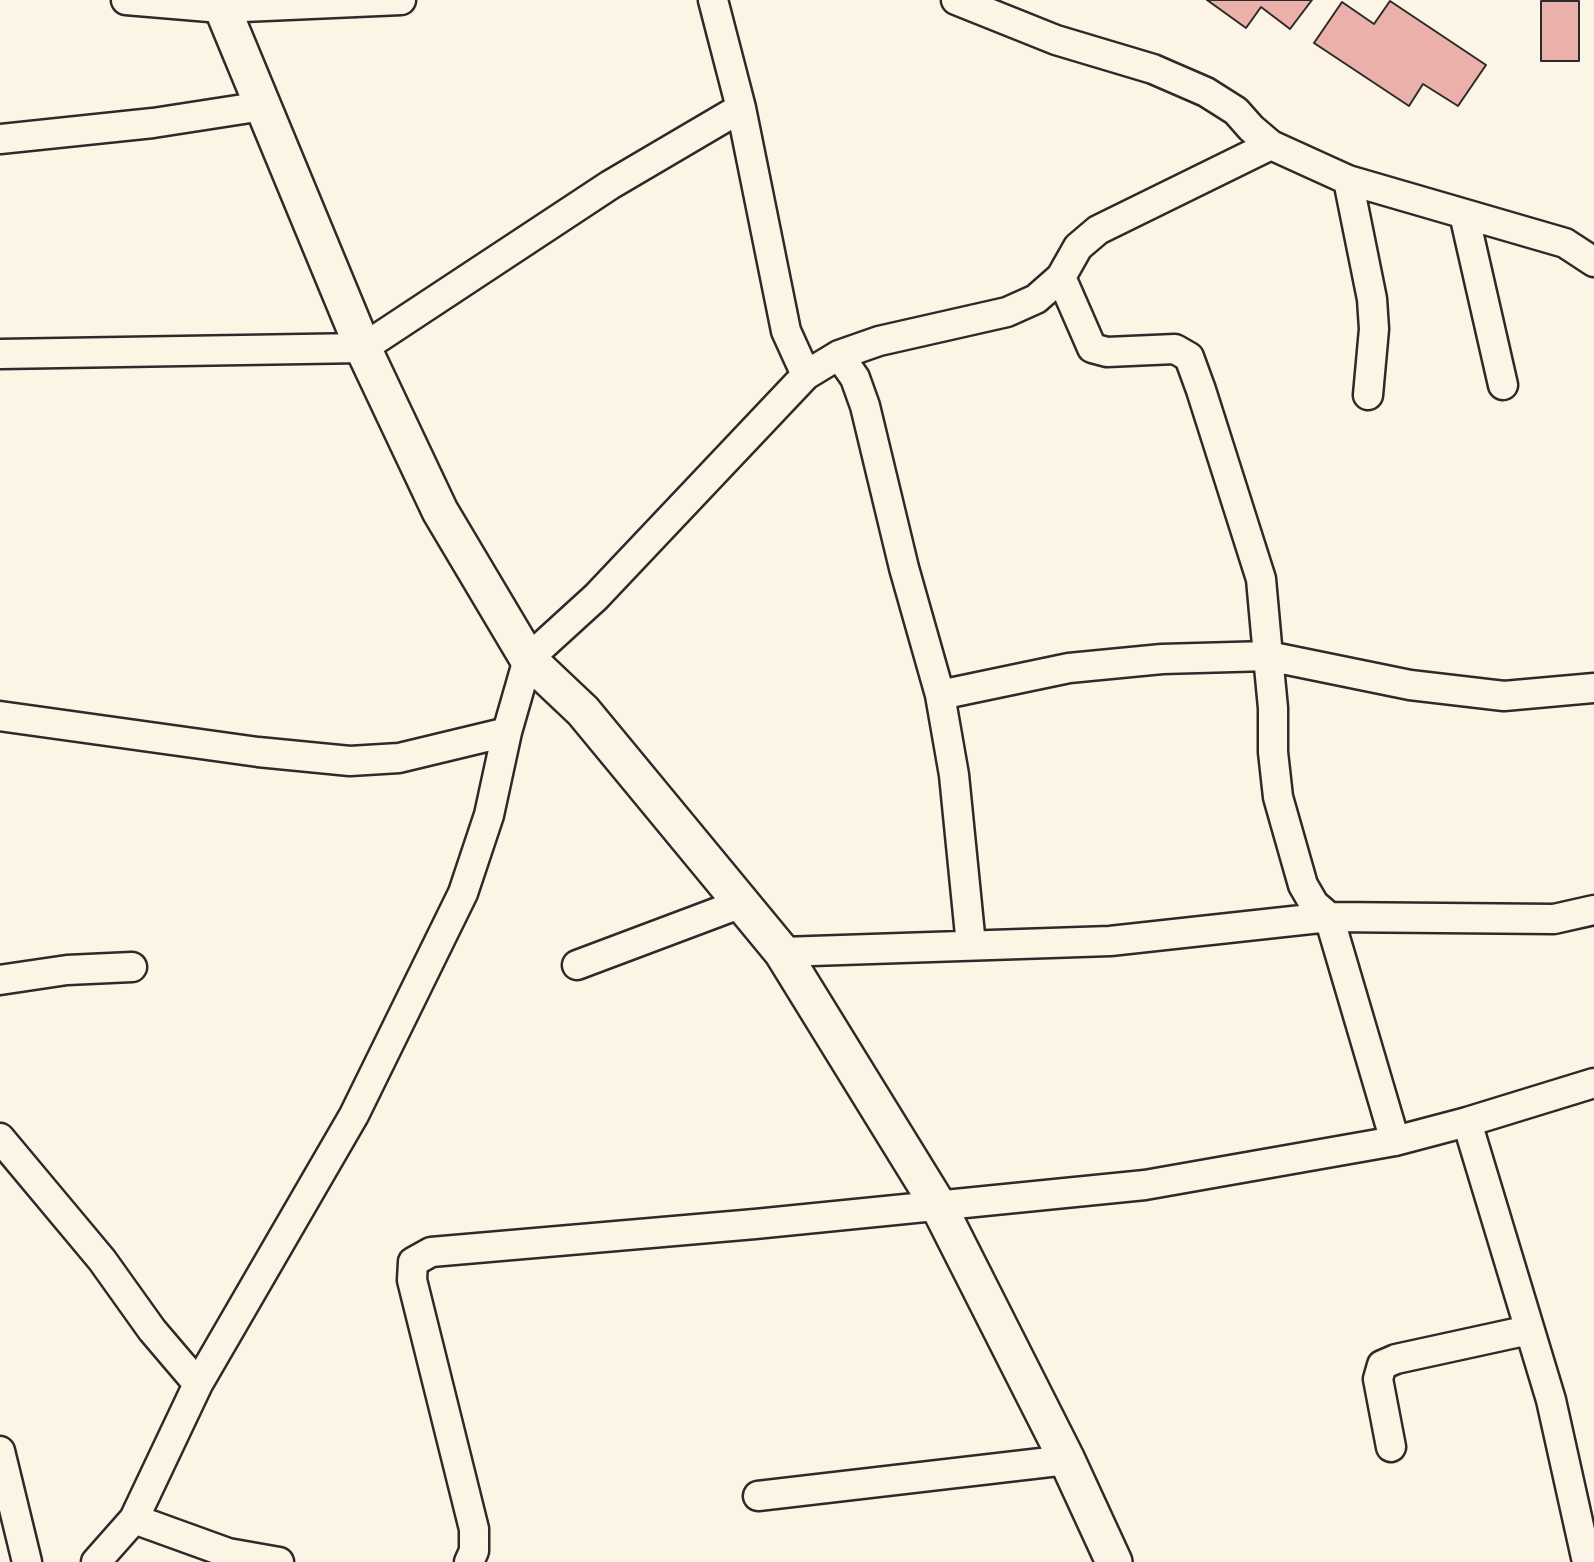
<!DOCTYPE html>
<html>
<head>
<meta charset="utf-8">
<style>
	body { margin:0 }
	canvas { display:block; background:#fcf5e5 }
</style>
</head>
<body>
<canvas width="1594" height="1562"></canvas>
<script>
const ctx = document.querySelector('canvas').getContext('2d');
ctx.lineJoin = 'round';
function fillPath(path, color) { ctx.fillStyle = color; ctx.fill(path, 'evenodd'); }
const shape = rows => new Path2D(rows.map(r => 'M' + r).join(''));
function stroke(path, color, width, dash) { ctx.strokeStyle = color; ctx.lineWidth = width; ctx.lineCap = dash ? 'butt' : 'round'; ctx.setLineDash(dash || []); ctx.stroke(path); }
const building = shape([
	[1207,0,1312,0,1290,29,1261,7,1246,28,1207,0],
	[1390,1,1486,65,1458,106,1423,84,1409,106,1314,43,1342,2,1374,24,1390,1],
	[1541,1,1579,1,1579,61,1541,61,1541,1]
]);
fillPath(building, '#ebb0aa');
stroke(building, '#2b2b2b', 2);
const minor = shape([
	[126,0,221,8,401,0],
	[713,0,741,108,786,331,806,375],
	[956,0,1056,40,1153,69,1206,92,1236,111,1251,128,1271,145,1348,180,1565,243,1594,262],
	[0,139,153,123,263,106],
	[1348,180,1372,299,1374,329,1368,395],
	[1464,214,1503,385],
	[0,354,363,348,610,185,741,108],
	[839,355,855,378,865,406,904,568,940,695,954,775,971,945],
	[940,695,1069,668,1162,659,1268,656,1261,579,1201,390,1189,357,1175,349,1107,352,1092,348,1061,277],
	[0,716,258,752,350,761,399,758,507,732],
	[782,952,1110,941,1329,917,1554,919,1594,910],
	[577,965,742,903],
	[0,980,67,970,132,967],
	[1467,1122,1551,1400,1587,1562],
	[0,1138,102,1260,152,1330,198,1384],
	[1395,1141,1329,917,1314,904,1303,885,1278,797,1273,752,1273,708,1268,656,1410,685,1504,696,1594,688],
	[1391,1447,1378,1379,1382,1365,1396,1359,1529,1330],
	[0,1451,27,1562],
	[758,1496,1067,1460],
	[134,1519,228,1553,279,1562],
	[96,1562,134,1519,198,1384,354,1115,463,893,489,815,507,732,528,659,596,597,806,375,839,355,879,341,1007,312,1036,299,1061,277,1078,247,1098,230,1271,145],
	[469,1562,474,1551,474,1529,412,1280,413,1262,431,1252,755,1224,1145,1185,1395,1141,1467,1122,1594,1083]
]);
const tertiary = shape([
	[219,0,363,348,440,511,528,659,583,711,782,952,938,1205,1067,1460,1114,1562]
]);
stroke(minor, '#2b2b2b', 33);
stroke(tertiary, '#2b2b2b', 40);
stroke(minor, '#fcf5e5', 28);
stroke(tertiary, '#fcf5e5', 35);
</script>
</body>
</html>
